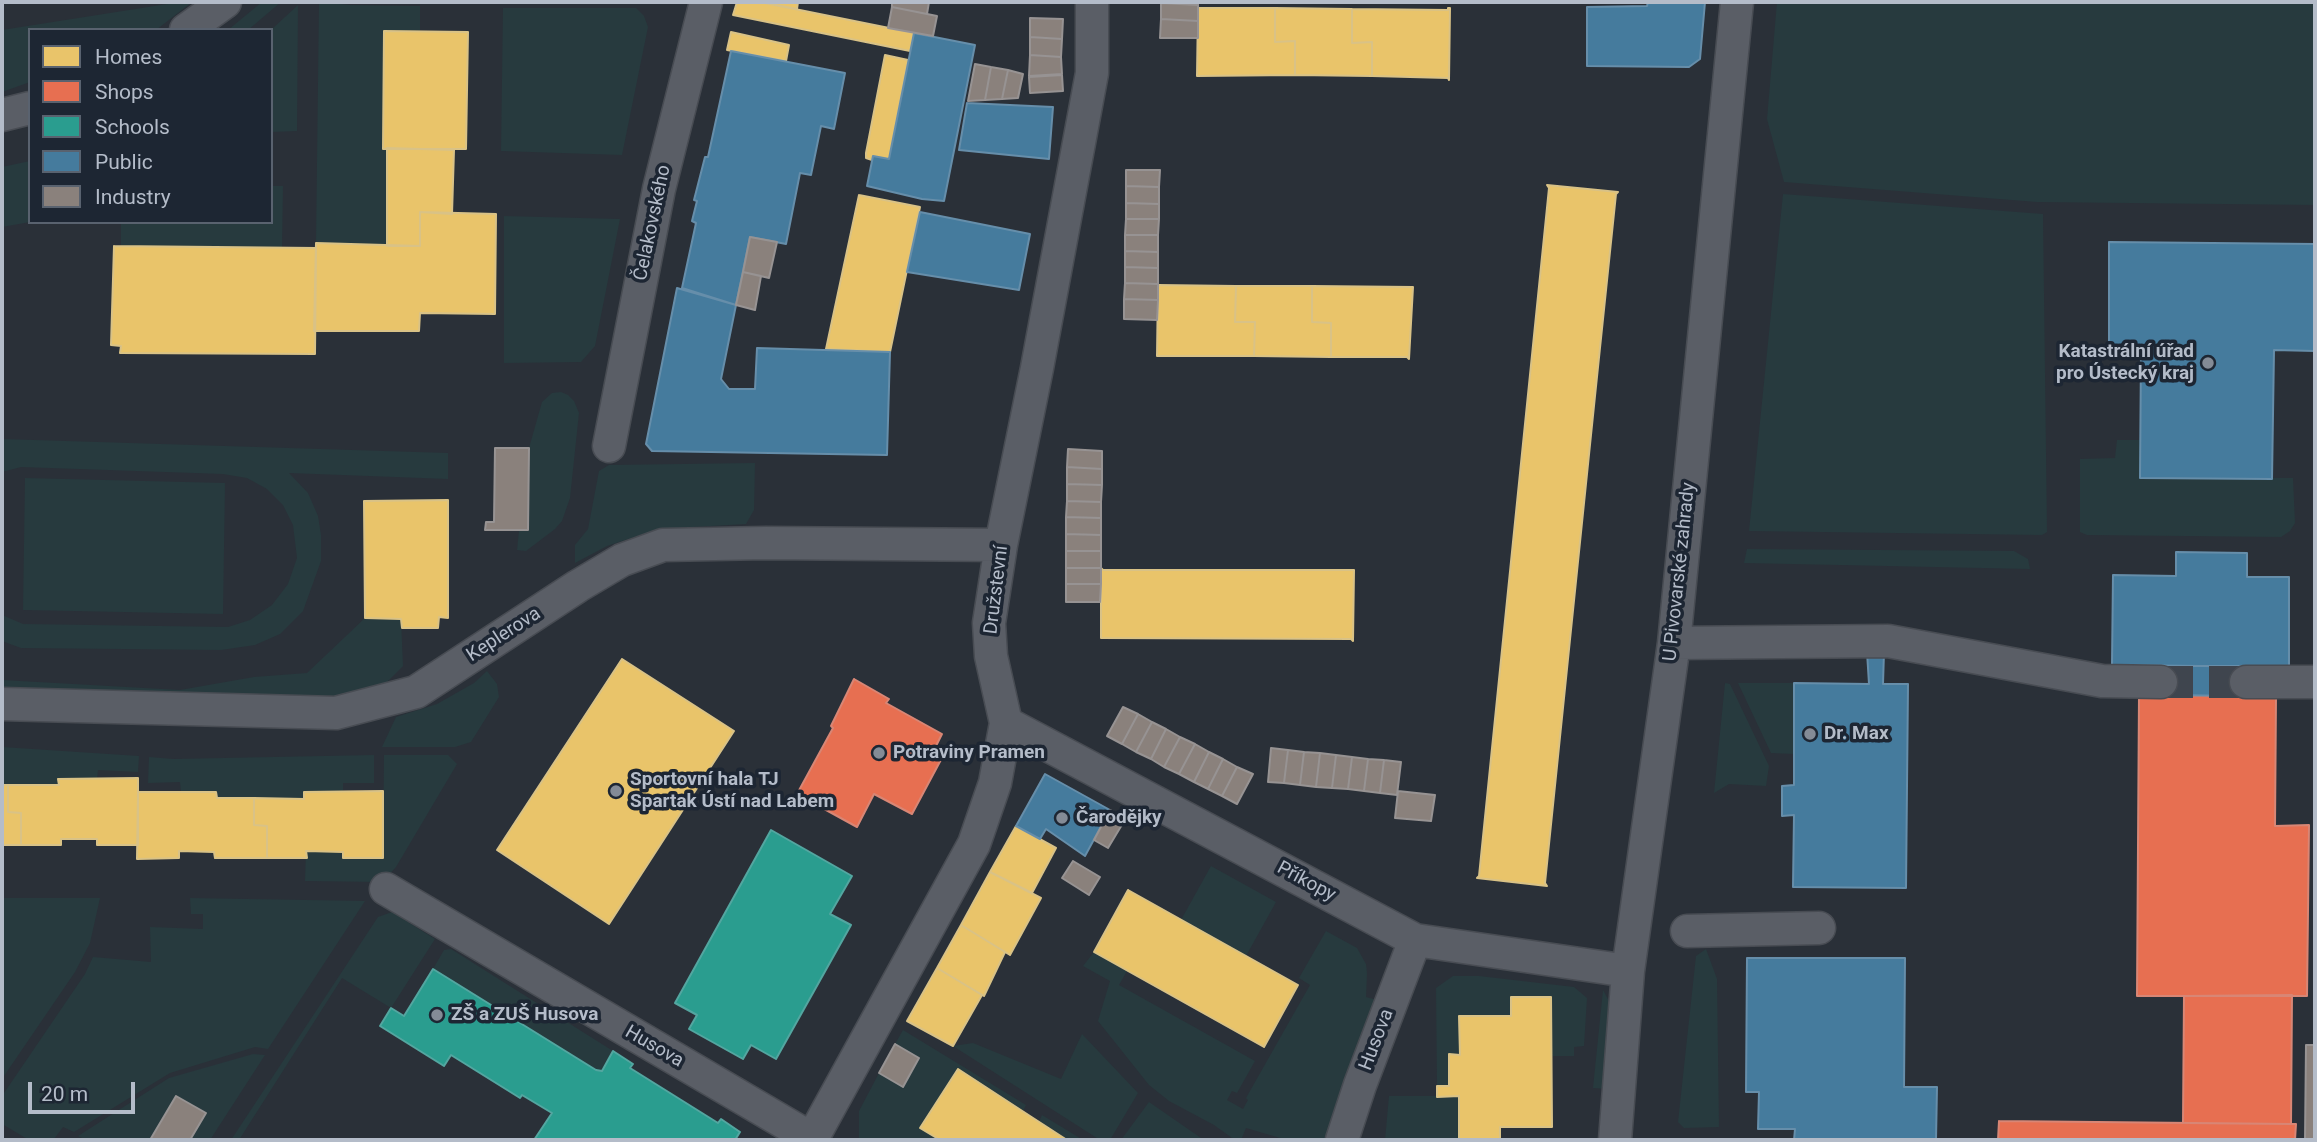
<!DOCTYPE html>
<html>
<head>
<meta charset="utf-8">
<style>
	body { margin:0 }
	#map { position:relative; width:2317px; height:1142px; overflow:hidden; background:#2a3038; font-family:Roboto,sans-serif }
	canvas { display:block }
	.frame { position:absolute; inset:0; border:4px solid #b4bcc9; pointer-events:none }
	.legend { position:absolute; left:28px; top:28px; width:245px; height:196px; box-sizing:border-box; background:#1d2633; border:2px solid #59626f; margin:0; padding:9px 12px; list-style:none; font-size:21px; color:#b4bcc9 }
	.legend li { display:flex; align-items:center; gap:14px; height:35px }
	.legend b { width:35px; border:2px solid #59626f }
	.scale { position:absolute; left:28px; top:1082px; width:107px; height:32px; box-sizing:border-box; border:4px solid #b4bcc9; border-top:0; padding-left:9px; font-size:21px; line-height:24px; white-space:nowrap; color:#b4bcc9; -webkit-text-stroke:5px #1d2633; paint-order:stroke }
</style>
</head>
<body>
<div id="map">
<canvas width="2317" height="1142"></canvas>
<div class="frame"></div>
<ul class="legend">
<li><b style="height:19px;background:#e9c46a"></b>Homes</li>
<li><b style="height:19px;background:#e76f51"></b>Shops</li>
<li><b style="height:19px;background:#2a9d8f"></b>Schools</li>
<li><b style="height:19px;background:#457b9d"></b>Public</li>
<li><b style="height:19px;background:#8a817c"></b>Industry</li>
</ul>
<div class="scale">20 m</div>
</div>
<script>
const ctx = document.querySelector('canvas').getContext('2d');
ctx.lineJoin = 'round';
function fillPath(path, color) { ctx.fillStyle = color; ctx.fill(path, 'evenodd'); }
const shape = rows => new Path2D(rows.map(r => 'M' + r).join(''));
function stroke(path, color, width, dash) { ctx.strokeStyle = color; ctx.lineWidth = width; ctx.lineCap = dash ? 'butt' : 'round'; ctx.setLineDash(dash || []); ctx.stroke(path); }
function drawText(font, color, halo, rows, align = 'center') {
  ctx.font = font + ' Roboto,sans-serif'; ctx.lineWidth = 7; ctx.setLineDash([]); ctx.textBaseline = 'middle'; ctx.strokeStyle = halo; ctx.fillStyle = color; for (const [text, x, y, turn = 0] of rows) {
    ctx.save(); ctx.translate(x, y); ctx.rotate((+turn || 0) * Math.PI / 180); ctx.textAlign = isNaN(turn) ? turn : align; if (halo) ctx.strokeText(text, 0, 0); ctx.fillText(text, 0, 0); ctx.restore();
  }
}
fillPath(shape([
	[180,2,192,2,156,30,30,30,30,82,2,92,2,30],
	[262,2,281,2,248,30,228,30],
	[319,2,350,5,420,6,420,31,384,31,383,149,387,148,387,246,316,243],
	[1777,2,2315,2,2315,205,2037,202,1784,182,1767,119],
	[298,5,297,131,271,132,271,30],
	[503,8,636,8,644,16,648,27,622,155,501,151],
	[30,161,30,222,2,227,2,167],
	[271,184,272,186,283,186,282,248,121,246,121,222,271,222],
	[1783,194,2043,214,2047,532,2042,535,1749,531],
	[504,216,620,219,595,346,581,362,504,363],
	[561,392,568,395,574,401,579,413,570,498,562,521,555,529,526,551,517,550,519,531,528,530,529,448,542,402,552,393],
	[2,439,448,453,448,479,289,473,308,493,318,516,321,535,321,561,303,611,280,634,255,645,221,650,21,648,2,641,2,615,23,624,228,627,250,620,272,605,288,584,297,558,293,525,283,505,267,489,247,478,223,474,21,467,2,472],
	[2117,440,2140,440,2140,478,2293,478,2295,523,2290,531,2281,537,2087,535,2080,532,2080,459,2115,458],
	[755,463,754,510,746,524,659,529,607,546,575,563,575,545,588,529,599,471,609,465],
	[25,478,225,483,223,614,23,610],
	[1747,549,2014,551,2028,559,2030,569,1744,563],
	[365,618,401,619,403,666,384,685,322,699,2,691,2,680,180,690,254,677,307,673],
	[487,671,497,684,499,697,471,742,455,747,382,747,396,717,437,704,474,683],
	[1725,683,1730,684,1769,766,1766,786,1729,784,1714,793],
	[1738,683,1794,683,1794,754,1771,753],
	[2,747,139,756,138,772,98,770,97,779,59,780,59,785,2,785],
	[374,755,374,783,343,783,343,792,304,793,304,799,217,798,216,792,181,792,180,782,148,783,149,757,173,759],
	[384,755,448,755,457,764,396,867,382,882,305,881,306,851,343,852,344,858,383,858],
	[1211,866,1276,902,1246,956,1181,920],
	[2,898,100,898,90,943,75,972,2,1079],
	[190,898,365,901,268,1049,255,1047,170,1073,74,1132,63,1127,54,1139,56,1140,29,1140,2,1124,2,1096,85,974,93,957,151,962,150,927,203,929,203,914,191,914],
	[392,912,435,939,391,1008,342,978,239,1140,231,1140,378,917],
	[1326,931,1357,948,1366,964,1367,973,1366,997,1377,1000,1331,1140,1287,1140,1246,1128,1241,1140,1235,1140,1214,1125,1169,1101,1149,1085,1098,1021,1110,981,1083,966,1094,952,1127,971,1119,985,1255,1061,1237,1093,1232,1091,1227,1100,1243,1109,1248,1100,1246,1098,1310,985,1299,978],
	[451,949,613,1051,602,1071,596,1070,433,969,444,950],
	[1706,949,1717,979,1719,1127,1684,1128,1678,1122,1696,956],
	[1453,976,1479,976,1574,987,1587,998,1584,1046,1574,1047,1574,1056,1551,1056,1551,997,1511,997,1511,1016,1459,1016,1460,1055,1450,1054,1449,1086,1437,1086,1436,988],
	[1603,990,1615,1012,1608,1089,1593,1088],
	[903,1030,1026,1105,1023,1111,958,1069,921,1127,940,1140,859,1140,859,1111,879,1073,903,1087,919,1058,895,1044],
	[1082,1034,1138,1093,1110,1140,1100,1140,953,1046,973,1043,1061,1079],
	[253,1054,265,1055,210,1140,190,1140,206,1113,177,1096,150,1140,86,1140,78,1136,169,1078],
	[1389,1096,1459,1096,1459,1140,1385,1140],
	[1149,1102,1204,1140,1121,1140],
	[1042,1115,1083,1140,1067,1140,1039,1122]
]), '#273a3e');
const homes = shape([
	[737,2,760,2,914,33,910,51,733,15,737,2],
	[760,2,798,2,797,9,760,2],
	[1198,8,1275,8,1275,42,1295,41,1295,75,1197,76,1198,8],
	[1275,8,1352,9,1352,43,1372,42,1372,76,1295,75,1295,41,1275,42,1275,8],
	[1448,8,1450,8,1449,80,1448,78,1372,76,1372,42,1352,43,1352,9,1448,10,1448,8],
	[384,31,468,32,466,149,383,149,384,31],
	[731,32,789,45,786,61,727,50,731,32],
	[885,55,908,60,889,159,873,156,872,160,866,158,866,153,885,55],
	[387,148,454,150,452,214,420,212,420,246,387,246,387,148],
	[1547,185,1618,192,1616,194,1595,396,1545,883,1547,886,1477,878,1479,876,1549,188,1547,185],
	[859,195,920,207,890,352,826,349,859,195],
	[420,212,496,214,495,314,420,313,419,331,314,331,316,243,420,246,420,212],
	[114,246,316,248,315,354,120,353,121,346,111,345,114,246],
	[1158,285,1236,286,1235,322,1255,322,1254,356,1157,356,1158,285],
	[1236,286,1312,286,1312,322,1331,323,1331,357,1254,356,1255,322,1235,322,1236,286],
	[1312,286,1413,287,1409,359,1407,357,1331,357,1331,323,1312,322,1312,286],
	[448,500,448,618,439,617,438,628,402,628,401,619,365,618,364,501,448,500],
	[1101,568,1103,570,1354,570,1353,641,1351,639,1101,638,1101,568],
	[622,659,734,731,609,924,497,850,622,659],
	[138,778,138,845,97,845,97,839,61,839,61,845,21,845,21,813,8,812,8,785,59,785,58,779,138,778],
	[2,785,8,785,8,812,21,813,21,845,2,845,2,785],
	[383,791,383,858,343,858,343,852,306,851,307,858,267,858,267,826,254,825,254,798,304,799,304,792,383,791],
	[138,792,216,792,217,798,254,798,254,825,267,826,267,858,215,858,214,852,179,851,179,858,137,859,138,792],
	[1016,826,1056,848,1032,893,990,872,1016,826],
	[990,872,1041,898,1010,955,961,925,990,872],
	[1128,890,1298,985,1264,1047,1094,952,1128,890],
	[961,925,1005,952,984,996,937,968,961,925],
	[937,968,982,995,953,1046,907,1021,937,968],
	[1511,997,1551,997,1552,1127,1500,1127,1500,1140,1459,1140,1459,1096,1437,1097,1437,1086,1449,1086,1449,1054,1460,1055,1459,1016,1511,1016,1511,997],
	[958,1069,1030,1116,1067,1140,940,1140,920,1128,958,1069]
]);
fillPath(homes, '#e9c46a');
stroke(homes, '#d9c286', 2);
const shops = shape([
	[854,679,889,699,886,703,942,734,934,750,943,756,912,814,874,794,857,827,797,794,833,728,831,726,854,679],
	[2139,695,2276,696,2275,826,2309,825,2307,996,2137,996,2139,695],
	[2292,995,2291,1124,2183,1123,2184,996,2292,995],
	[1999,1121,2291,1124,2296,1124,2295,1140,1998,1140,1999,1121]
]);
fillPath(shops, '#e76f51');
stroke(shops, '#d88675', 2);
const schools = shape([
	[771,830,852,876,830,914,851,925,776,1059,751,1045,743,1059,689,1029,697,1015,675,1003,771,830],
	[433,969,596,1070,602,1071,613,1051,633,1064,630,1068,718,1123,721,1119,740,1132,735,1140,534,1140,552,1113,522,1095,520,1098,451,1055,444,1066,380,1026,391,1008,404,1016,433,969]
]);
fillPath(schools, '#2a9d8f');
stroke(schools, '#53a6a0', 2);
const public = shape([
	[1648,2,1705,2,1700,59,1689,67,1587,66,1587,7,1647,6,1648,2],
	[914,33,975,45,944,201,922,199,867,186,873,156,889,159,914,33],
	[731,51,845,73,834,129,821,126,811,175,800,173,786,244,750,237,736,305,682,288,696,223,692,221,697,201,694,200,705,157,708,157,731,51],
	[967,103,1053,107,1049,159,959,150,967,103],
	[920,212,1030,234,1019,290,907,272,920,212],
	[2109,242,2315,244,2315,351,2274,350,2272,479,2140,478,2141,351,2109,350,2109,242],
	[677,288,736,305,721,379,729,389,755,389,757,348,890,352,887,455,652,451,646,444,677,288],
	[2176,552,2247,553,2247,577,2289,577,2289,667,2112,665,2113,575,2176,576,2176,552],
	[1867,652,1884,652,1883,684,1908,684,1906,888,1793,887,1794,815,1782,816,1782,786,1794,785,1794,683,1869,684,1867,652],
	[2161,666,2246,666,2246,696,2161,695,2161,666],
	[1045,774,1110,810,1085,856,1046,829,1040,839,1016,826,1045,774],
	[1747,958,1905,958,1904,1087,1937,1087,1936,1140,1794,1140,1795,1129,1758,1129,1759,1092,1746,1092,1747,958]
]);
fillPath(public, '#457b9d');
stroke(public, '#668eaa', 2);
const industry = shape([
	[892,2,929,2,927,14,892,7,892,2],
	[1161,2,1198,2,1198,5,1161,2],
	[1161,3,1198,5,1198,21,1161,19,1161,3],
	[892,7,937,16,933,36,888,28,892,7],
	[1030,18,1063,19,1062,39,1030,37,1030,18],
	[1161,19,1198,21,1198,38,1160,38,1161,19],
	[1030,37,1062,39,1061,57,1030,55,1030,37],
	[1030,55,1061,57,1062,74,1029,76,1030,55],
	[975,64,991,67,985,100,968,101,975,64],
	[991,67,1008,70,1002,99,985,100,991,67],
	[1008,70,1023,74,1018,98,1002,99,1008,70],
	[1062,75,1063,91,1030,93,1029,77,1062,75],
	[1126,170,1160,170,1159,187,1126,186,1126,170],
	[1126,186,1159,187,1159,204,1126,203,1126,186],
	[1126,203,1159,204,1159,219,1126,219,1126,203],
	[1126,219,1159,219,1158,235,1125,235,1126,219],
	[1125,235,1158,235,1158,252,1125,251,1125,235],
	[750,237,777,242,769,278,743,272,750,237],
	[1125,251,1158,252,1158,268,1125,267,1125,251],
	[1125,267,1158,268,1158,284,1125,283,1125,267],
	[743,272,761,276,755,310,736,305,743,272],
	[1125,283,1158,284,1158,300,1124,299,1125,283],
	[1124,299,1158,300,1157,320,1124,319,1124,299],
	[495,448,529,448,528,530,485,530,486,522,494,522,495,448],
	[1068,449,1102,451,1102,469,1067,467,1068,449],
	[1067,467,1102,469,1102,485,1067,484,1067,467],
	[1067,484,1102,485,1101,502,1067,501,1067,484],
	[1067,501,1101,502,1101,518,1066,517,1067,501],
	[1066,517,1101,518,1101,535,1066,534,1066,517],
	[1066,534,1101,535,1101,551,1066,551,1066,534],
	[1066,551,1101,551,1101,568,1066,568,1066,551],
	[1066,568,1101,568,1101,584,1066,584,1066,568],
	[1066,584,1101,584,1100,602,1066,602,1066,584],
	[1123,707,1138,714,1122,744,1107,736,1123,707],
	[1138,714,1152,722,1136,752,1122,744,1138,714],
	[1152,722,1166,729,1151,759,1136,752,1152,722],
	[1166,729,1180,737,1164,767,1151,759,1166,729],
	[1180,737,1195,744,1179,774,1164,767,1180,737],
	[1195,744,1209,752,1194,782,1179,774,1195,744],
	[1271,748,1288,750,1284,783,1268,782,1271,748],
	[1288,750,1304,752,1300,785,1284,783,1288,750],
	[1209,752,1223,759,1208,789,1194,782,1209,752],
	[1304,752,1320,753,1316,787,1300,785,1304,752],
	[1320,753,1336,755,1332,788,1316,787,1320,753],
	[1336,755,1352,757,1348,789,1332,788,1336,755],
	[1352,757,1368,759,1364,791,1348,789,1352,757],
	[1223,759,1237,767,1222,796,1208,789,1223,759],
	[1368,759,1384,760,1380,793,1364,791,1368,759],
	[1384,760,1401,762,1397,795,1380,793,1384,760],
	[1237,767,1253,774,1237,804,1222,796,1237,767],
	[1398,791,1435,795,1431,821,1395,818,1398,791],
	[1110,810,1126,818,1108,848,1094,840,1110,810],
	[1073,861,1100,877,1089,895,1062,878,1073,861],
	[895,1044,919,1058,903,1087,879,1073,895,1044],
	[2306,1045,2315,1045,2315,1140,2305,1140,2306,1045],
	[176,1096,206,1113,190,1140,150,1140,176,1096]
]);
fillPath(industry, '#8a817c');
stroke(industry, '#979393', 2);
stroke(shape([
	[2161,682,2246,682]
]), '#3f454e', 32, [32, 16]);
const street = shape([
	[186,30,225,2],
	[2,115,30,108],
	[609,446,659,189,706,2],
	[1674,643,1888,641,2102,681,2161,682],
	[2246,682,2315,682],
	[2,704,336,713,416,692,578,586,622,560,663,545,766,543,1001,545],
	[1006,723,1415,940,1628,971],
	[386,889,814,1140],
	[1687,931,1819,928],
	[812,1139,974,844,995,783,1006,723,991,656,989,623,1001,545,1037,368,1092,73,1092,2],
	[1342,1140,1360,1085,1415,940],
	[1615,1140,1628,971,1674,643,1737,2]
]);
stroke(street, '#484c53', 35);
stroke(street, '#5a5e66', 32);
for (const [x, y, r, color] of [
	[2208,363,7,"#848b96"],
	[1810,734,7,"#848b96"],
	[879,753,7,"#848b96"],
	[616,791,7,"#848b96"],
	[1062,818,7,"#848b96"],
	[437,1015,7,"#848b96"]
]) { const dot = new Path2D(); dot.arc(x, y, r, 0, 2 * Math.PI); ctx.fillStyle = color; ctx.fill(dot); stroke(dot, '#1d2633', 2.5); }
drawText('19px', '#b4bcc9', '#1d2633', [
	["Čelakovského",653,223,-78],
	["U Pivovarské zahrady",1680,572,-84],
	["Družstevní",997,590,-83],
	["Keplerova",504,635,-33],
	["Příkopy",1306,882,28],
	["Husova",1377,1040,-69],
	["Husova",654,1047,30]
]);
drawText('bold 19px', '#b4bcc9', '#1d2633', [
	["Katastrální úřad",2194,352,"right"],
	["pro Ústecký kraj",2194,374,"right"],
	["Dr. Max",1824,734],
	["Potraviny Pramen",893,753],
	["Sportovní hala TJ",630,780],
	["Spartak Ústí nad Labem",630,802],
	["Čarodějky",1076,818],
	["ZŠ a ZUŠ Husova",451,1015]
], 'left');
</script>
</body>
</html>
